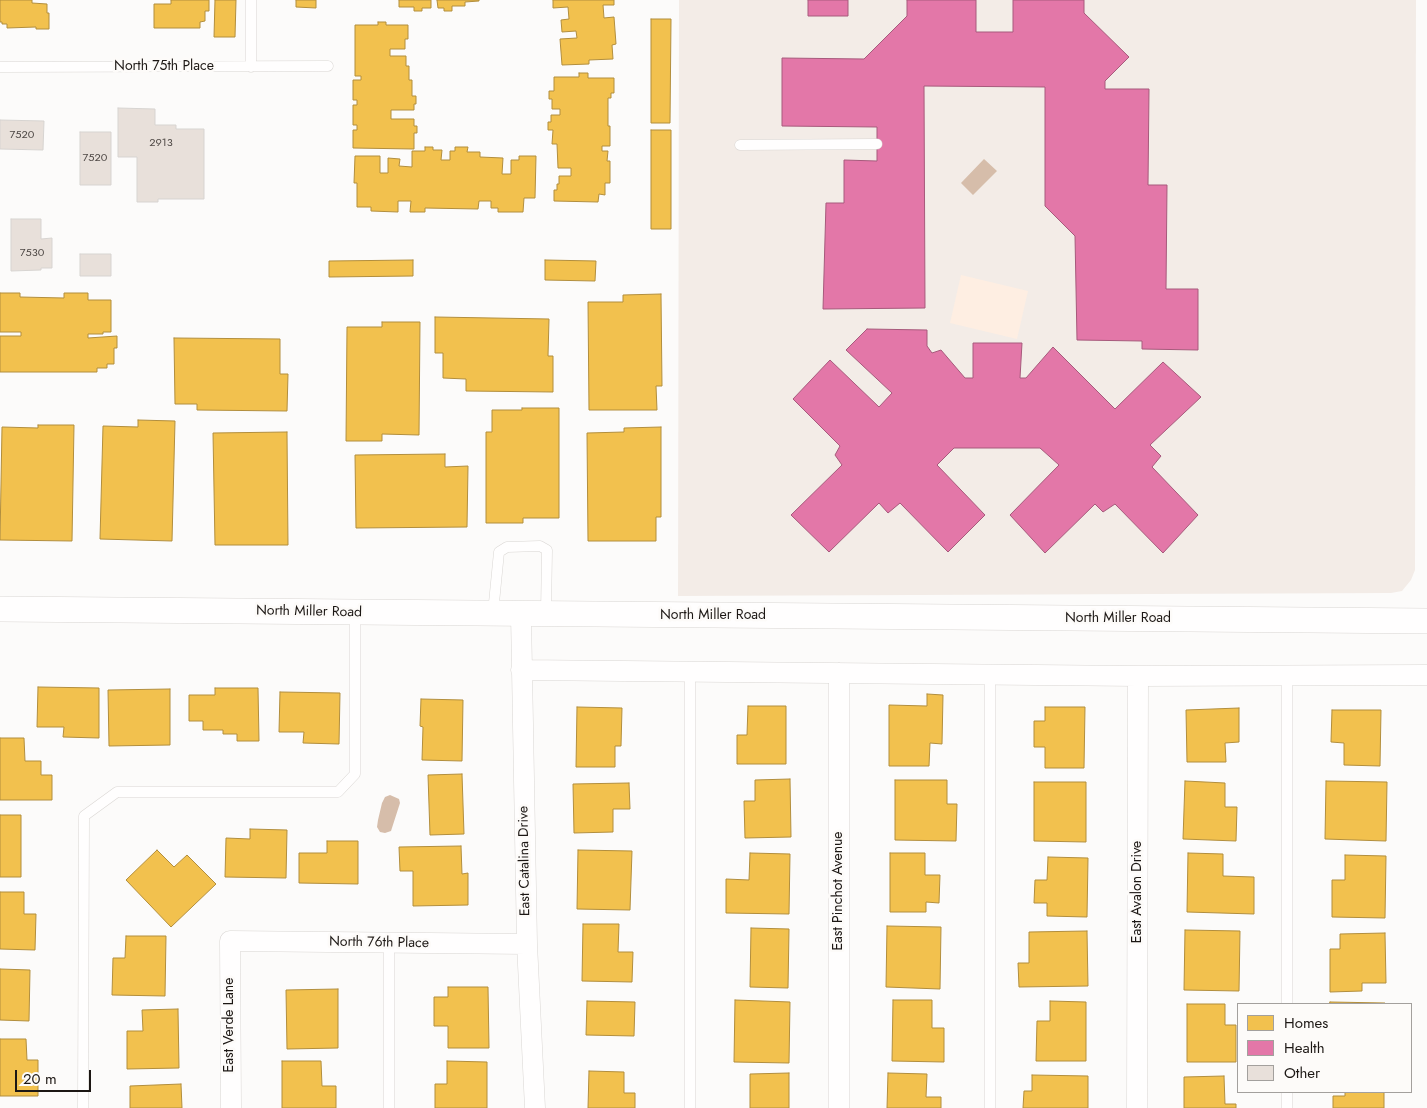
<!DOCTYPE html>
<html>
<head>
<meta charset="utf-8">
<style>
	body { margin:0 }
	#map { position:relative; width:1427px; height:1108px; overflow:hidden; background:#fcfbfa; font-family:Jost,sans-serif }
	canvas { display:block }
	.legend { position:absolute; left:1237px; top:1003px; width:175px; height:90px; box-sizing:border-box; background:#fdfbf9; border:1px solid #a3a09d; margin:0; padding:6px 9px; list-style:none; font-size:15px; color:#1c1714 }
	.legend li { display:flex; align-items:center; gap:10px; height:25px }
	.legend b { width:25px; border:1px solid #a3a09d }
	.scale { position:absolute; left:15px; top:1070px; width:76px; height:22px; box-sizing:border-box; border:2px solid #1c1714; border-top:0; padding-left:6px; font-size:15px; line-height:18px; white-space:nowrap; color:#1c1714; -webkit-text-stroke:4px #fdfbf9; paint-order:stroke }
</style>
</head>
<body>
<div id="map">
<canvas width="1427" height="1108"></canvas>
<ul class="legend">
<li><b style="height:14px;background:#f2c14e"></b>Homes</li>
<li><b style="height:14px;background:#e377a8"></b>Health</li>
<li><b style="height:14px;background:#e8e0da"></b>Other</li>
</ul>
<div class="scale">20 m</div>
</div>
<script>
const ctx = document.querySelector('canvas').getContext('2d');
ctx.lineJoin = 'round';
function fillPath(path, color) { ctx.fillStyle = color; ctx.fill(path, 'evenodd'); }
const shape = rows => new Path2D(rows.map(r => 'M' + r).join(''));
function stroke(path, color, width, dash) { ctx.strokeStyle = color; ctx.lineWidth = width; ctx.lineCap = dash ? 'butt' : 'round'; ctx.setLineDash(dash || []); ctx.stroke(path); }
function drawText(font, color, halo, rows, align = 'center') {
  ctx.font = font + ' Jost,sans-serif'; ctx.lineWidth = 5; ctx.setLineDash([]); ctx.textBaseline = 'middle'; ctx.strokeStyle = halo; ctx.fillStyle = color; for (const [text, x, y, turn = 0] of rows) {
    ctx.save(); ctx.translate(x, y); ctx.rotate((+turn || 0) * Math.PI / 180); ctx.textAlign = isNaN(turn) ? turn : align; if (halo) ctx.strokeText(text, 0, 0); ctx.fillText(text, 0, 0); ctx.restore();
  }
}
fillPath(shape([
	[679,0,1416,0,1415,570,1411,580,1402,591,1391,593,678,596]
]), '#f3ece7');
fillPath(shape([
	[961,275,1028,291,1017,339,950,323]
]), '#feeee2');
fillPath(shape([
	[984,159,997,171,973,195,961,183],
	[390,795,399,799,400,803,391,831,385,833,380,832,377,827,378,820,382,803,385,797]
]), '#d6bdaa');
const homes = shape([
	[0,0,32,0,32,3,47,4,47,13,49,13,49,29,36,29,36,27,7,28,7,24,2,24,2,22,0,22,0,0],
	[171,0,209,0,209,11,205,11,205,21,200,22,200,28,154,28,154,4,171,4,171,0],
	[215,0,236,0,235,37,214,37,215,0],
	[296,0,316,0,316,8,296,7,296,0],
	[399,0,431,0,431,8,422,8,422,11,414,11,414,7,399,7,399,0],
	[437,0,479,0,479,1,465,2,465,6,452,6,452,11,444,11,444,8,438,8,437,0],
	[553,0,614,0,614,5,603,5,604,18,614,17,616,44,612,45,613,59,589,60,589,64,562,65,560,39,577,38,576,31,562,32,561,20,569,19,568,7,553,8,553,0],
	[651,19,671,19,670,123,651,123,651,19],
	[378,22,386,22,386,25,408,25,408,39,405,39,405,49,390,49,390,56,406,56,406,66,409,66,409,80,412,80,412,96,416,96,416,104,414,104,414,110,391,110,391,119,414,119,414,126,417,126,417,133,414,133,414,149,353,148,353,130,357,130,357,125,353,125,353,105,357,105,357,100,353,100,353,80,361,80,361,76,355,76,355,25,378,25,378,22],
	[579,73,588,73,588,78,614,78,614,93,611,93,611,98,608,98,608,126,610,126,610,146,602,146,602,151,608,151,607,161,610,161,610,183,605,183,605,195,599,194,598,202,554,201,554,190,557,190,557,184,559,184,559,176,571,176,571,168,558,168,557,144,552,144,553,130,548,130,548,122,551,122,551,115,560,115,560,109,552,109,552,99,549,99,549,91,554,91,554,77,579,77,579,73],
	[651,130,671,130,671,229,651,229,651,130],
	[425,147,433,147,433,150,442,150,441,160,450,160,450,151,455,151,455,147,468,147,467,152,480,152,480,157,503,158,502,174,511,174,511,160,519,160,519,156,536,156,535,198,524,198,523,212,498,212,498,208,491,208,491,201,479,201,478,209,425,208,425,212,410,212,411,201,398,201,398,212,371,211,371,207,357,207,357,183,354,183,355,156,380,156,380,173,388,173,388,158,400,159,399,166,412,167,412,151,425,151,425,147],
	[413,260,413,276,329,277,329,261,413,260],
	[545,260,596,261,595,281,545,280,545,260],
	[0,293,20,293,20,297,64,298,64,293,88,293,88,300,111,300,111,332,103,332,103,334,88,334,88,338,117,336,117,348,114,348,114,364,107,364,107,368,97,368,97,372,0,372,0,336,21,336,21,332,0,332,0,293],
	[661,294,662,386,656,386,657,410,589,410,588,302,623,302,623,295,661,294],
	[435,317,549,319,548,356,553,356,553,392,466,391,466,379,443,378,443,353,435,353,435,317],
	[382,322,420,322,419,435,382,434,382,441,346,441,347,327,382,327,382,322],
	[174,338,280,339,280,374,288,374,287,411,197,410,197,404,175,404,174,338],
	[522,408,559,408,559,518,523,518,523,523,486,523,486,432,492,432,492,410,522,410,522,408],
	[138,420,175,421,172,541,100,539,103,426,138,427,138,420],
	[38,425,74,425,72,541,0,540,2,427,38,428,38,425],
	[661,427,661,517,656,517,656,541,588,541,587,433,624,432,624,428,661,427],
	[287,432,288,545,215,545,213,433,287,432],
	[445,454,445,467,468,466,467,527,356,528,355,455,445,454],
	[38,687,99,688,99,738,63,737,64,727,37,727,38,687],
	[215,688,258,688,259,741,237,741,237,734,223,734,223,730,203,730,203,721,189,721,189,695,215,695,215,688],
	[170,689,170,745,109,746,108,690,170,689],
	[280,692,340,693,339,744,303,743,304,732,279,732,280,692],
	[927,694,943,695,942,744,930,743,929,766,889,766,889,705,927,706,927,694],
	[421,699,463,700,462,761,422,760,423,727,420,726,421,699],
	[748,706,786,706,786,764,737,764,737,735,747,735,748,706],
	[577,707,622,708,621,746,615,746,615,767,576,767,577,707],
	[1045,707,1085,707,1084,768,1045,768,1045,747,1034,747,1034,721,1045,721,1045,707],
	[1239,708,1239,742,1225,743,1226,762,1187,762,1186,710,1239,708],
	[1332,710,1381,710,1380,766,1344,765,1344,743,1331,742,1332,710],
	[0,738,24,738,25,761,41,761,41,775,52,775,52,800,0,800,0,738],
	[462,774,464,834,430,835,428,775,462,774],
	[790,779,791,837,745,838,744,801,755,801,755,780,790,779],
	[895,780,947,780,947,804,957,804,956,841,895,840,895,780],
	[1185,781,1225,783,1225,807,1237,807,1236,841,1183,839,1185,781],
	[1326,781,1387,782,1386,841,1325,839,1326,781],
	[1034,782,1086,782,1086,842,1034,841,1034,782],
	[629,783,630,809,613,809,613,832,574,833,573,784,629,783],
	[0,815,21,815,21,877,0,877,0,815],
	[250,829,287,830,286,878,225,877,226,838,250,839,250,829],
	[327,841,358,841,358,884,299,883,299,853,327,853,327,841],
	[461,846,462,874,468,873,468,905,413,906,413,871,400,871,399,847,461,846],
	[157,850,174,867,187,855,216,884,171,927,126,880,157,850],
	[578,850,632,851,630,910,577,909,578,850],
	[750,853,790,854,789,914,726,913,726,879,749,880,750,853],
	[890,853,925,853,925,875,940,875,939,903,926,902,926,912,890,912,890,853],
	[1188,853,1223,854,1223,876,1254,877,1254,914,1187,912,1188,853],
	[1345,855,1386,856,1385,918,1332,917,1332,880,1345,880,1345,855],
	[1048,857,1088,858,1087,917,1047,916,1047,903,1034,903,1035,880,1047,880,1048,857],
	[0,892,24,892,24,914,36,914,35,950,0,949,0,892],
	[583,924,619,924,618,952,633,952,632,982,582,981,583,924],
	[887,926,941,927,940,989,886,987,887,926],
	[751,928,789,929,788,988,750,987,751,928],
	[1185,930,1240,931,1239,991,1184,990,1185,930],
	[1087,931,1088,986,1019,987,1018,963,1029,963,1029,932,1087,931],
	[1385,933,1386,983,1362,983,1362,991,1330,992,1330,949,1340,949,1340,934,1385,933],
	[126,936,166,936,165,996,112,995,113,958,125,958,126,936],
	[0,969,30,970,29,1021,0,1020,0,969],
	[448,987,488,987,489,1048,448,1048,448,1026,434,1026,434,997,448,997,448,987],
	[338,989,338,1048,287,1049,286,990,338,989],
	[735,1000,790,1002,789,1063,734,1062,735,1000],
	[893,1000,932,1000,932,1028,944,1028,944,1062,892,1061,893,1000],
	[587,1001,635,1002,634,1036,586,1035,587,1001],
	[1050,1001,1086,1002,1086,1061,1036,1061,1037,1021,1050,1021,1050,1001],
	[1330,1002,1385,1003,1385,1004,1329,1004,1330,1002],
	[1187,1004,1225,1004,1225,1025,1236,1025,1236,1062,1187,1062,1187,1004],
	[178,1009,179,1068,127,1069,127,1031,143,1031,142,1010,178,1009],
	[0,1039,26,1039,27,1060,38,1060,38,1096,0,1096,0,1039],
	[282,1061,321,1061,322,1086,336,1086,336,1108,282,1108,282,1061],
	[447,1061,487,1062,487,1108,435,1108,435,1084,447,1084,447,1061],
	[589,1071,624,1072,624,1093,635,1093,635,1108,588,1108,589,1071],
	[789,1073,789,1108,750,1108,750,1074,789,1073],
	[888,1073,927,1074,926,1097,941,1097,941,1108,887,1108,888,1073],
	[1032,1075,1088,1076,1088,1108,1023,1108,1024,1091,1032,1091,1032,1075],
	[1224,1076,1225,1104,1236,1104,1236,1108,1184,1108,1184,1077,1224,1076],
	[181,1084,182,1108,130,1108,130,1086,181,1084],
	[1345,1092,1384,1092,1384,1108,1333,1108,1333,1096,1345,1096,1345,1092]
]);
fillPath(homes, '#f2c14e');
stroke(homes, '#b28e3d', 1);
const health = shape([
	[808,0,848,0,848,16,808,16,808,0],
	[907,0,976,0,976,32,1013,32,1013,0,1084,0,1084,13,1129,57,1105,81,1105,89,1149,89,1148,185,1167,185,1166,289,1198,289,1198,350,1142,349,1142,341,1077,340,1075,236,1045,206,1045,87,924,86,925,308,823,309,826,203,844,203,844,160,877,161,877,127,782,126,782,58,864,59,907,16,907,0],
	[867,329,927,330,927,346,932,353,941,350,965,378,973,378,973,343,1022,343,1020,378,1026,378,1053,347,1115,409,1163,362,1201,397,1150,445,1161,456,1152,467,1198,515,1163,553,1115,504,1103,512,1095,504,1045,553,1010,515,1059,465,1040,448,954,448,937,465,985,515,948,552,900,503,888,513,879,503,829,552,791,515,842,465,835,455,840,446,793,399,830,360,879,407,892,393,846,350,867,329]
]);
fillPath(health, '#e377a8');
stroke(health, '#a75a7c', 1);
const building = shape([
	[118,108,155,109,155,125,176,125,176,129,204,129,204,199,158,199,158,202,137,202,137,157,118,157,118,108],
	[0,120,44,121,43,150,0,149,0,120],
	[80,132,111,132,111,185,80,185,80,132],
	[11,219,41,219,41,239,52,238,52,268,41,268,41,270,11,271,11,219],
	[80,254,111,254,111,276,80,276,80,254]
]);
fillPath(building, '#e8e0da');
stroke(building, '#d7d4d1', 1);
const service = shape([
	[251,0,251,67],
	[0,67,328,66],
	[740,145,877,144],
	[493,613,499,552,507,547,540,546,547,550,546,613],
	[690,672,690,1108],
	[990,675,990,1108],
	[389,943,389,1108],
	[1287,1004,1287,676],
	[83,1108,84,816,117,792,338,792,355,774,355,613],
	[1287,1108,1287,1092]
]);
const minor = shape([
	[521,615,527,944,535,1108],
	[521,670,1138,676,1427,675],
	[839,673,839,1108],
	[231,1108,230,941,527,944],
	[1137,1108,1138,676]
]);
const tertiary = shape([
	[0,609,1427,621]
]);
stroke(service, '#d9d6d3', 11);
stroke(minor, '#d9d6d3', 21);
stroke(tertiary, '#d9d6d3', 26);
stroke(service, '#fffefe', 10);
stroke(minor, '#fffefe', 20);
stroke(tertiary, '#fffefe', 25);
drawText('11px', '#4f4946', null, [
	["7520",22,135],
	["2913",161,143],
	["7520",95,158],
	["7530",32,253]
]);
drawText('14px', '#1c1714', '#fdfbf9', [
	["North 75th Place",164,67],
	["North Miller Road",309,612,1],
	["North Miller Road",713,616],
	["North Miller Road",1118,619],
	["East Catalina Drive",525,861,-91],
	["East Pinchot Avenue",839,891,-90],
	["East Avalon Drive",1138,892,-90],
	["North 76th Place",379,943,1],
	["East Verde Lane",230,1025,-90]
]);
</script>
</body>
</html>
